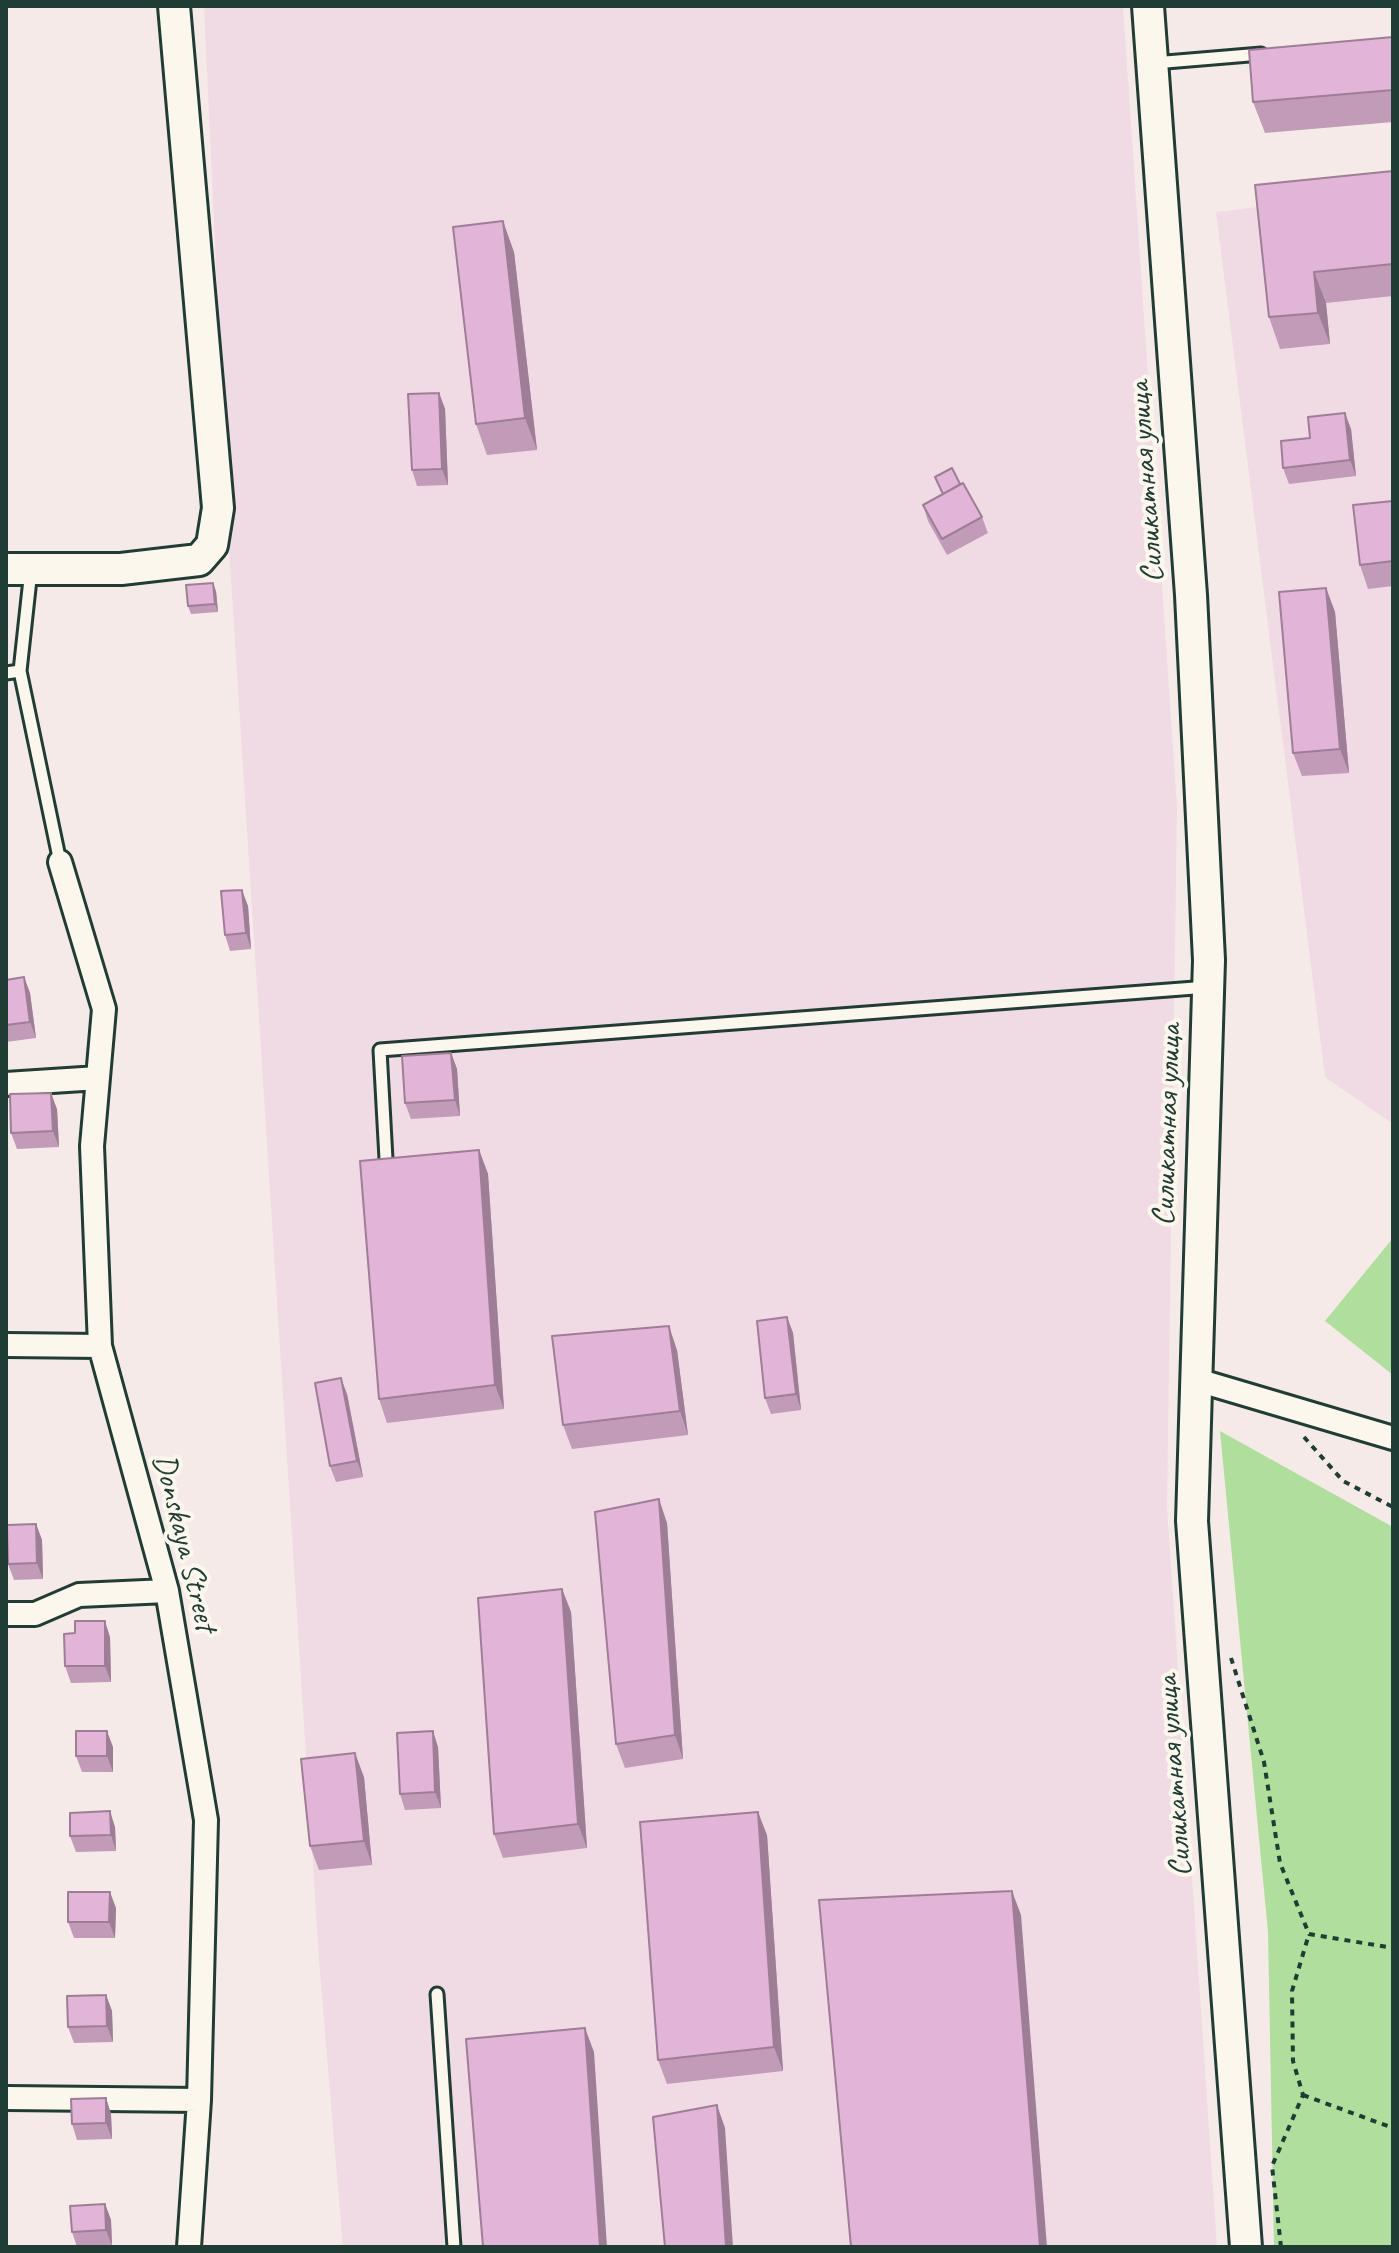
<!DOCTYPE html>
<html>
<head>
<meta charset="utf-8">
<style>
	body { margin:0 }
	#map { position:relative; width:1399px; height:2253px; overflow:hidden; background:#f6eae8; font-family:Caveat,sans-serif }
	canvas { display:block }
	.frame { position:absolute; inset:0; border:8px solid #1f3d34; pointer-events:none }
</style>
</head>
<body>
<div id="map">
<canvas width="1399" height="2253"></canvas>
<div class="frame"></div>
</div>
<script>
const ctx = document.querySelector('canvas').getContext('2d');
ctx.lineJoin = 'round';
function fillPath(path, color) { ctx.fillStyle = color; ctx.fill(path, 'evenodd'); }
const shape = rows => new Path2D(rows.map(r => 'M' + r).join(''));
function stroke(path, color, width, dash) { ctx.strokeStyle = color; ctx.lineWidth = width; ctx.lineCap = dash ? 'butt' : 'round'; ctx.setLineDash(dash || []); ctx.stroke(path); }
function drawText(font, color, halo, rows, align = 'center') {
  ctx.font = font + ' Caveat,sans-serif'; ctx.lineWidth = 8; ctx.setLineDash([]); ctx.textBaseline = 'middle'; ctx.strokeStyle = halo; ctx.fillStyle = color; for (const [text, x, y, turn = 0] of rows) {
    ctx.save(); ctx.translate(x, y); ctx.rotate((+turn || 0) * Math.PI / 180); ctx.textAlign = isNaN(turn) ? turn : align; if (halo) ctx.strokeText(text, 0, 0); ctx.fillText(text, 0, 0); ctx.restore();
  }
}
fillPath(shape([
	[204,6,1123,6,1177,807,1167,1507,1217,2247,343,2247,319,1960,229,548],
	[1393,191,1393,1124,1325,1077,1216,212]
]), '#f0dae3');
fillPath(shape([
	[1393,1238,1393,1375,1325,1321],
	[1220,1431,1393,1527,1393,2247,1274,2247,1268,1932]
]), '#afde9d');
const lane = shape([
	[1154,63,1261,54],
	[20,671,60,862],
	[6,673,20,671,31,570],
	[386,1159,380,1050,1208,987],
	[437,1994,454,2247]
]);
const street = shape([
	[60,862,104,1009,92,1146,100,1346,167,1591,206,1820,199,2100,189,2247],
	[6,1084,98,1078],
	[6,1345,100,1346],
	[1197,1380,1393,1438],
	[6,1614,35,1614,79,1595,167,1591],
	[6,2098,199,2100]
]);
const secondary = shape([
	[1148,6,1191,595,1209,960,1192,1521,1246,2247],
	[6,569,121,569,199,560,212,545,218,508,174,6]
]);
stroke(lane, '#1f3d34', 17);
stroke(street, '#1f3d34', 28);
stroke(secondary, '#1f3d34', 36);
stroke(shape([
	[1304,1437,1343,1481,1393,1507],
	[1231,1658,1264,1762,1280,1863,1309,1934,1393,1948],
	[1303,2095,1393,2128],
	[1281,2247,1272,2166,1303,2095,1293,2061,1292,1991,1309,1934]
]), '#1f3d34', 4, [6, 6]);
stroke(lane, '#fbf7ec', 11);
stroke(street, '#fbf7ec', 22);
stroke(secondary, '#fbf7ec', 30);
fillPath(shape([
	[1393,37,1393,122,1265,133,1253,102],
	[1393,171,1393,296,1326,303,1330,344,1280,349,1269,317],
	[514,252,537,450,487,455,476,424],
	[439,393,445,409,448,485,417,486,412,470],
	[1351,429,1356,476,1289,484,1283,468,1310,438],
	[935,477,960,484,982,517,988,533,947,555,928,521,923,505,942,494],
	[1393,501,1393,586,1368,589,1360,565],
	[1326,588,1335,612,1349,773,1302,776,1293,753],
	[216,591,218,612,191,614,188,606],
	[248,906,251,949,230,951,225,935],
	[24,977,30,993,36,1038,6,1042,6,980],
	[451,1053,457,1069,460,1116,411,1119,405,1103],
	[57,1109,59,1147,17,1149,11,1133],
	[479,1150,488,1174,504,1409,387,1423,379,1399],
	[787,1317,793,1333,801,1410,771,1414,765,1398],
	[677,1350,688,1435,572,1449,563,1425],
	[347,1394,363,1477,336,1482,330,1466],
	[667,1523,683,1759,625,1768,616,1744],
	[36,1524,42,1540,43,1579,14,1580,8,1564],
	[562,1589,571,1612,587,1848,503,1858,494,1834],
	[110,1637,111,1682,71,1683,65,1666],
	[113,1747,113,1772,82,1772,76,1756],
	[438,1747,441,1808,405,1810,400,1794],
	[364,1777,372,1865,319,1870,310,1846],
	[115,1827,116,1851,76,1852,70,1836],
	[767,1835,783,2071,667,2084,658,2060],
	[116,1908,115,1938,74,1938,68,1922],
	[106,1995,112,2011,113,2042,74,2043,68,2027],
	[106,2098,111,2114,112,2139,77,2140,72,2124],
	[105,2204,111,2220,112,2246,77,2247,72,2232]
]), '#c29bb9');
fillPath(shape([
	[503,221,514,252,537,450,525,418],
	[1314,272,1326,303,1330,344,1318,313],
	[439,393,445,409,448,485,442,469],
	[1345,413,1351,429,1356,476,1350,460],
	[213,583,216,591,218,612,215,604],
	[1326,588,1335,612,1349,773,1340,749],
	[242,890,248,906,251,949,246,933],
	[24,977,30,993,36,1038,30,1022],
	[451,1053,457,1069,460,1116,455,1100],
	[51,1093,57,1109,59,1147,53,1131],
	[479,1150,488,1174,504,1409,495,1385],
	[787,1317,793,1333,801,1410,796,1394],
	[669,1326,677,1350,688,1435,680,1411],
	[341,1378,347,1394,363,1477,357,1461],
	[659,1499,667,1523,683,1759,675,1735],
	[36,1524,42,1540,43,1579,37,1563],
	[562,1589,571,1612,587,1848,578,1824],
	[105,1621,110,1637,111,1682,105,1666],
	[107,1731,113,1747,113,1772,107,1756],
	[433,1731,438,1747,441,1808,435,1792],
	[355,1753,364,1777,372,1865,364,1841],
	[110,1811,115,1827,116,1851,111,1835],
	[758,1812,767,1835,783,2071,774,2047],
	[1012,1891,1021,1915,1047,2247,1040,2247],
	[110,1892,116,1908,115,1938,109,1922],
	[106,1995,112,2011,113,2042,107,2026],
	[585,2028,594,2052,607,2247,600,2247],
	[106,2098,111,2114,112,2139,106,2123],
	[717,2105,725,2128,733,2247,726,2247],
	[105,2204,111,2220,112,2246,106,2230]
]), '#9e7e96');
const building = shape([
	[1393,37,1393,90,1253,102,1249,50,1393,37],
	[1393,171,1393,264,1314,272,1318,313,1269,317,1255,185,1393,171],
	[503,221,525,418,476,424,453,227,503,221],
	[439,393,442,469,412,470,408,394,439,393],
	[1345,413,1350,460,1283,468,1281,441,1310,438,1308,417,1345,413],
	[952,468,960,484,943,494,935,477,952,468],
	[963,483,982,517,942,539,923,505,963,483],
	[1393,501,1393,561,1360,565,1353,505,1393,501],
	[213,583,215,604,188,606,186,585,213,583],
	[1326,588,1340,749,1293,753,1279,592,1326,588],
	[242,890,246,933,225,935,221,891,242,890],
	[24,977,30,1022,6,1025,6,980,24,977],
	[451,1053,455,1100,405,1103,402,1056,451,1053],
	[51,1093,53,1131,11,1133,10,1094,51,1093],
	[479,1150,495,1385,379,1399,360,1161,479,1150],
	[787,1317,796,1394,765,1398,757,1321,787,1317],
	[669,1326,680,1411,563,1425,552,1336,669,1326],
	[341,1378,357,1461,330,1466,315,1383,341,1378],
	[659,1499,675,1735,616,1744,595,1512,659,1499],
	[36,1524,37,1563,8,1564,7,1525,36,1524],
	[562,1589,578,1824,494,1834,478,1598,562,1589],
	[75,1621,105,1621,105,1666,65,1666,64,1634,75,1633,75,1621],
	[76,1731,107,1731,107,1756,76,1756,76,1731],
	[433,1731,435,1792,400,1794,397,1733,433,1731],
	[355,1753,364,1841,310,1846,301,1759,355,1753],
	[110,1811,111,1835,70,1836,70,1813,110,1811],
	[758,1812,774,2047,658,2060,640,1822,758,1812],
	[1012,1891,1040,2247,851,2247,819,1900,1012,1891],
	[68,1892,110,1892,109,1922,68,1922,68,1892],
	[106,1995,107,2026,68,2027,67,1996,106,1995],
	[585,2028,600,2247,483,2247,466,2039,585,2028],
	[106,2098,106,2123,72,2124,71,2099,106,2098],
	[717,2105,726,2247,665,2247,653,2117,717,2105],
	[105,2204,106,2230,72,2232,70,2206,105,2204]
]);
fillPath(building, '#e2b4d7');
stroke(building, '#9e7e96', 2);
drawText('32px', '#1f3d34', '#fbf7ec', [
	["Силикатная улица",1147,482,-94],
	["Силикатная улица",1168,1125,-88],
	["Donskaya Street",184,1543,76],
	["Силикатная улица",1175,1776,-94]
]);
</script>
</body>
</html>
